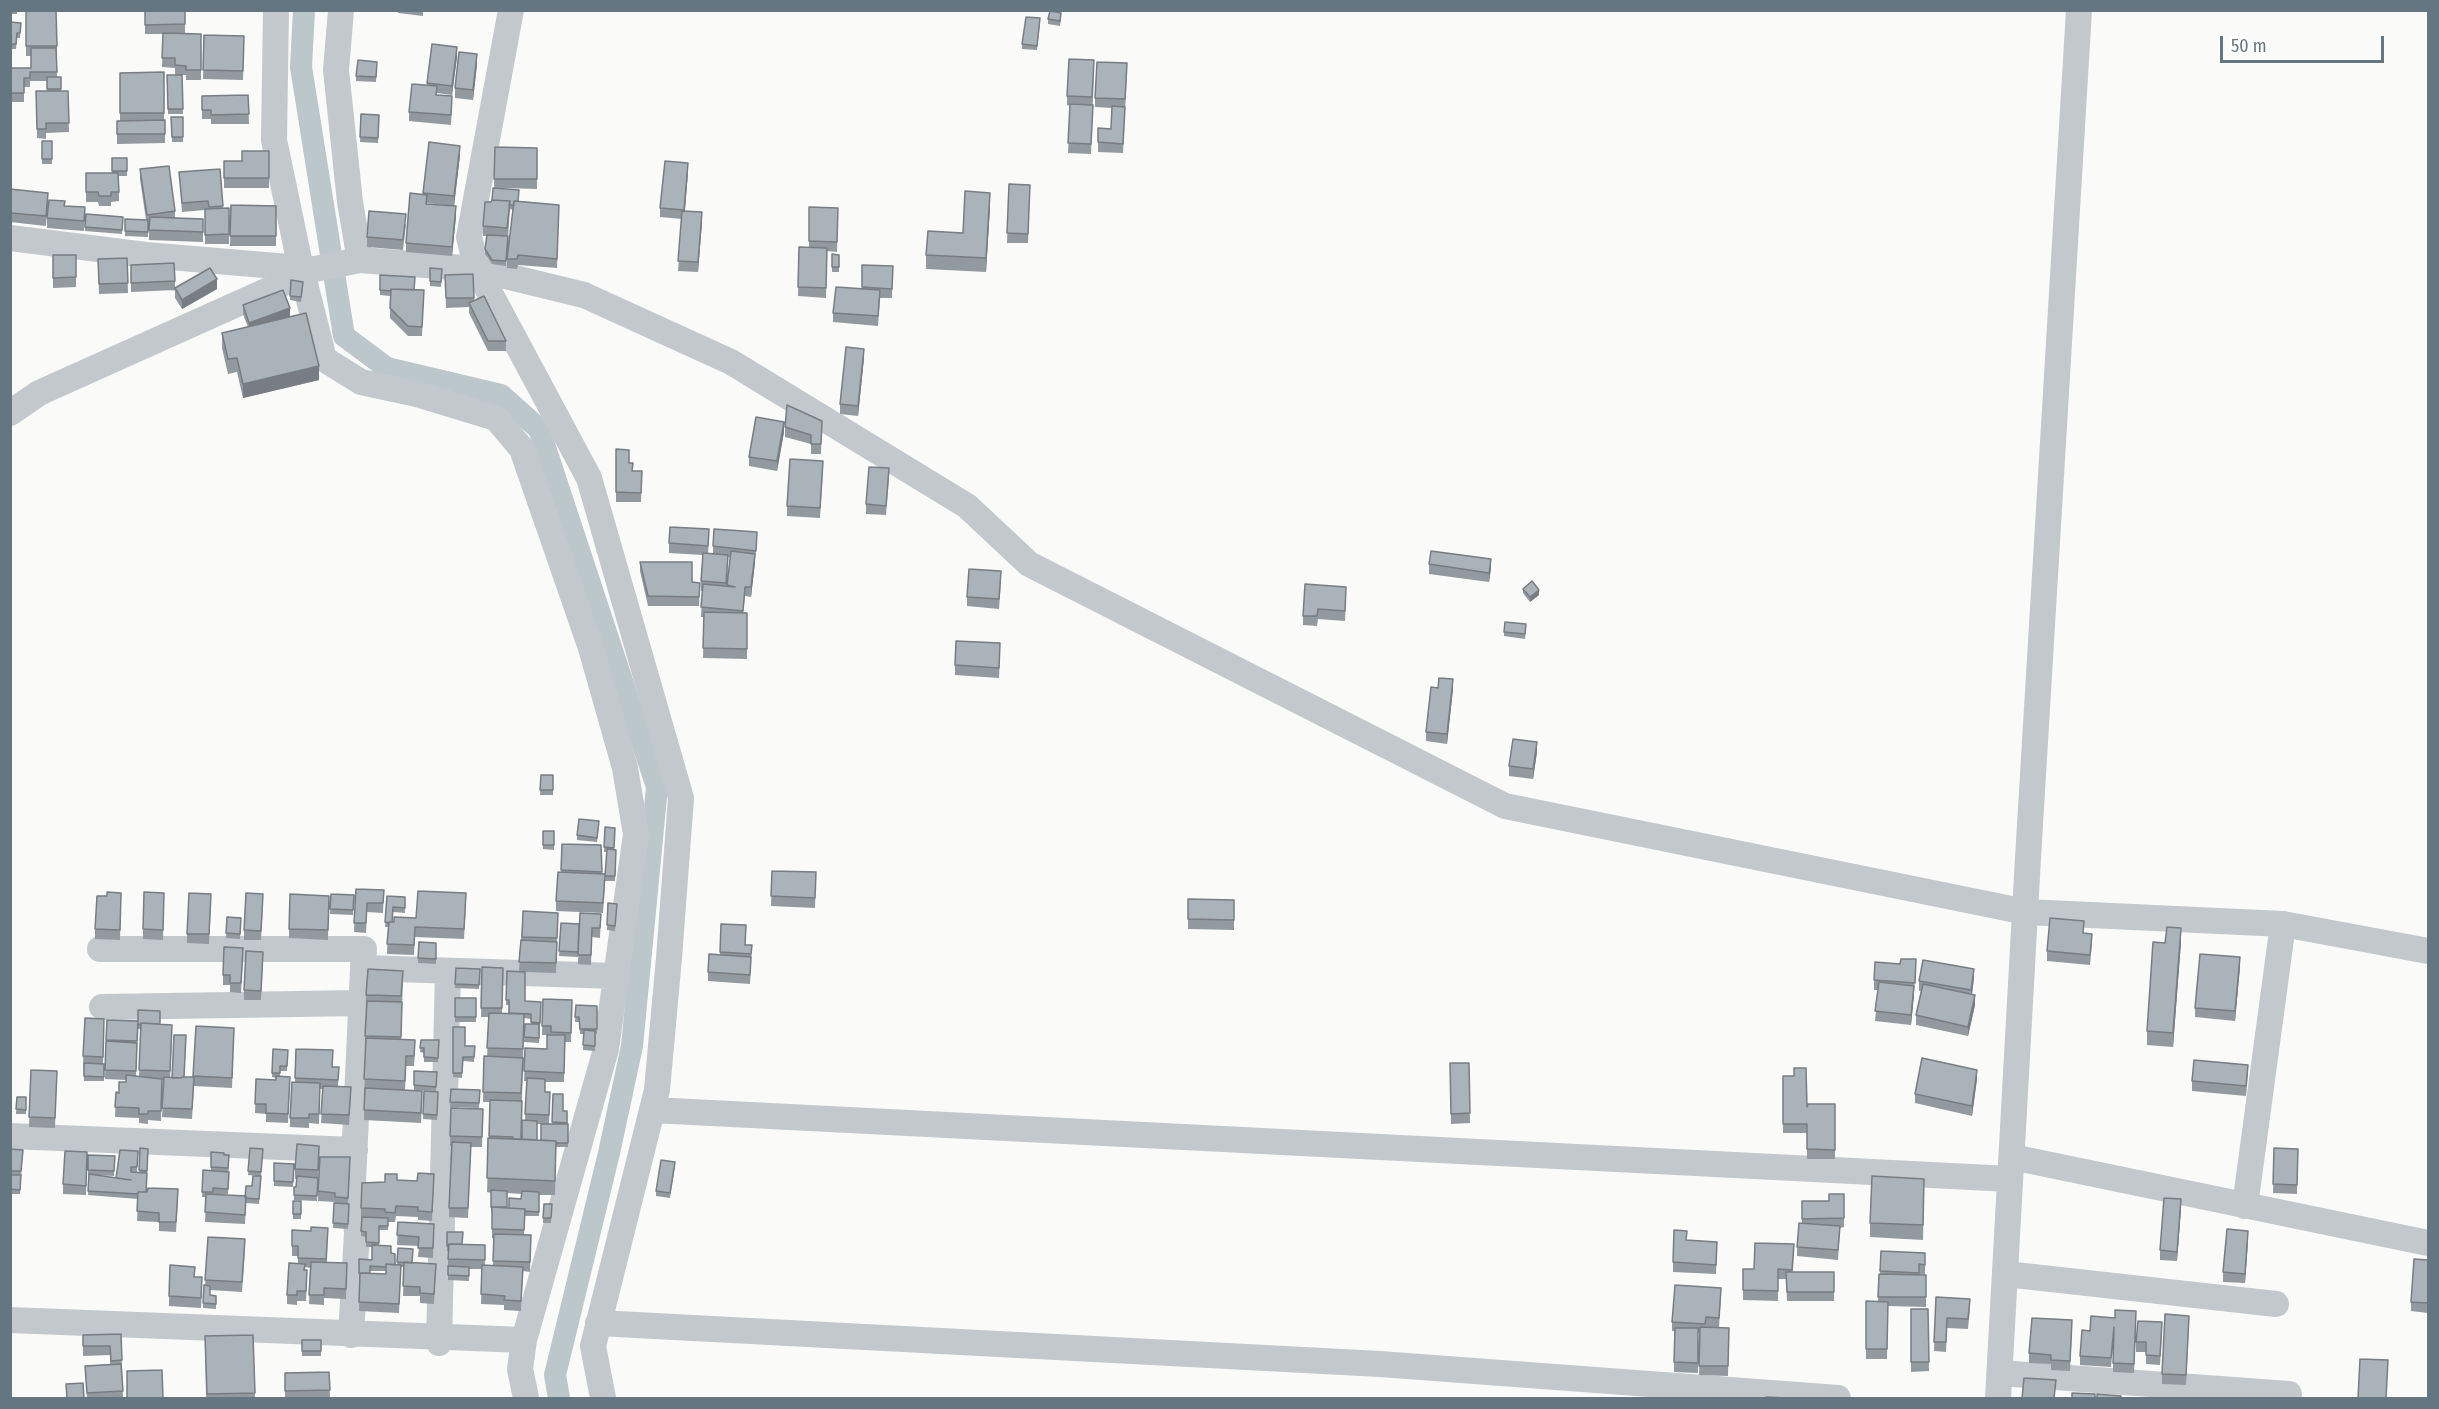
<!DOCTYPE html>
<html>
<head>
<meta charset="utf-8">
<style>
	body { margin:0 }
	#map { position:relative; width:2439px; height:1409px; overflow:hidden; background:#fafaf8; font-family:"Fira Sans Condensed",sans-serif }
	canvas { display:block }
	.frame { position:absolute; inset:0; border:12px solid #657683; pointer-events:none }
	.scale { position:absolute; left:2220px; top:36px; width:164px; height:27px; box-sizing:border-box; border:3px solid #657683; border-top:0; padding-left:8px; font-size:18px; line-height:21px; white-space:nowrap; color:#657683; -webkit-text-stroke:4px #fff; paint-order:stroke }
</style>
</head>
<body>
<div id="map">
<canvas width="2439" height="1409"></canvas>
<div class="frame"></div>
<div class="scale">50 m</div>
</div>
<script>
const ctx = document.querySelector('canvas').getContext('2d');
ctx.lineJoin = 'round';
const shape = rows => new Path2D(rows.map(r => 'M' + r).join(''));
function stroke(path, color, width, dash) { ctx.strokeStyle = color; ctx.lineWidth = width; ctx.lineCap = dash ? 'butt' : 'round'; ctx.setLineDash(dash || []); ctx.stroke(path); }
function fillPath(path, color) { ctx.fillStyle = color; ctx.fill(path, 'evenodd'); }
stroke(shape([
	[304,10,301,67,344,336,387,368,501,395,539,429,657,787,632,1046,609,1153,555,1375,559,1398]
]), '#bbc7cb', 22);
stroke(shape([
	[276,10,274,140,301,269],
	[341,10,336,70,350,202,360,260],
	[511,10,469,237,477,269,589,478,681,798,669,958,657,1090,593,1346,603,1398],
	[10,238,146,255,312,269],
	[303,276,324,359,361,382,417,394,496,418,522,449,591,648,625,768,636,834,606,1049,524,1340,520,1369,526,1398],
	[10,413,39,393,315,269,360,260,477,269,584,295,731,362,967,506,1029,564,1505,806,2026,912,2283,924,2428,951],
	[100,949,364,949,353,1181,357,1233,351,1335],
	[363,968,617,976],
	[102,1007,362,1003],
	[652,1110,2010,1179],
	[10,1136,355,1150],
	[2012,1157,2428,1243],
	[2245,1206,2283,924],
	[2006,1274,2276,1304],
	[10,1320,524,1340],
	[598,1323,1380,1364,1838,1398],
	[439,1343,448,971],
	[2000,1373,2289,1394],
	[1998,1398,2028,858,2079,10]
]), '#c3c8cc', 26);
fillPath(shape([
	[10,10,17,10,17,14,10,14],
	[26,10,57,46,57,77,61,77,61,91,68,91,69,132,46,133,46,139,37,138,36,91,47,91,47,81,30,81,30,87,24,87,24,102,10,102,10,68,31,68,31,56,26,56],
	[145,10,185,10,185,34,201,34,201,80,186,80,186,75,182,75,183,114,168,114,167,75,175,75,175,68,162,67,163,34,145,34],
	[398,10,423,10,423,16,398,13],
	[1061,18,1060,26,1048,24,1048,19],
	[10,22,21,23,20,38,17,38,16,49,10,49],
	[1040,23,1037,50,1022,49,1022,44],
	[204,35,244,36,243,80,203,79],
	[457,57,452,95,437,93,437,95,452,106,451,125,409,121,409,112,427,85,427,83],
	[377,62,376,82,356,81,356,76],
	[477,64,473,100,455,98,455,88],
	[1094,70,1091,154,1068,153,1070,106,1067,105,1067,96],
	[164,72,164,120,165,120,165,143,117,144,117,121,120,121,120,73],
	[1127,73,1123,153,1098,152,1098,142,1111,129,1112,108,1095,107,1095,98],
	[248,95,249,124,211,124,211,119,202,119,202,96],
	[361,114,379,115,378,143,360,142],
	[171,117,183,117,183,142,172,142],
	[42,141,52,141,52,164,42,164],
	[429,142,460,155,454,206,427,203,427,204,456,216,452,256,406,252,406,243,423,195],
	[495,147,537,148,537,189,501,188,519,201,559,205,557,268,518,265,517,269,507,268,507,259,513,210,510,209,506,266,492,264,485,254,486,236,483,236,483,226,491,202,494,188],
	[269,151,269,188,224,188,224,161,242,161],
	[112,158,127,158,127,176,119,176,119,201,111,202,111,206,99,206,98,202,86,202,86,173,112,173],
	[140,169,175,211,175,218,203,219,203,242,149,240,149,224,148,224,148,237,125,236,125,219,146,220,140,179],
	[220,169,223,208,229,208,229,244,205,244,205,210,182,212,179,172],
	[688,172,685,211,702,222,698,272,678,271,682,219,660,217,660,208],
	[1009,184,1030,185,1028,243,1007,243],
	[10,189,48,193,46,226,10,222],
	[231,205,276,206,276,246,230,246],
	[65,206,85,217,84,231,47,228,47,218],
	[809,207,838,208,837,252,827,251,826,298,798,296,799,247,809,247],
	[990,207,986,272,926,269,926,255,963,233],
	[86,214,123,217,122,234,85,231],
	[406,224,403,250,367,247,367,237],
	[832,254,839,255,839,272,832,272],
	[53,255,76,255,76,287,53,288],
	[127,258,128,293,99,294,98,259],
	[131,265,175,281,175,290,131,292],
	[862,265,893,266,892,298,880,298,878,326,833,322,833,313,862,289],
	[430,268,442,269,441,287,430,286],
	[473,274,474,301,506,341,506,351,488,351,469,313,469,307,446,308,445,275],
	[380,275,415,290,424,290,422,336,408,336,390,318,390,296,380,295],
	[303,287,301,302,290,300,290,296],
	[175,288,217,289,182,309,175,298],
	[243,305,290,317,319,380,243,398,237,372,228,374,222,348,222,333,248,327,243,314],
	[864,358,858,416,840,414,840,404],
	[822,421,821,454,811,454,811,444,785,437,785,427],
	[784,432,777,471,749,466,749,457],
	[616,449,629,463,632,471,642,471,641,502,616,502],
	[823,471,820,518,787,516,787,506],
	[889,478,886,515,866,514,866,504],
	[709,539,708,553,713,554,713,546,757,542,751,597,745,596,743,613,747,613,747,659,703,658,704,617,701,617,702,591,701,591,701,581,703,555,669,553,669,543],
	[728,557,730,557,727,586],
	[640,562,692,582,700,583,699,606,648,606,640,571],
	[1429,564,1491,568,1489,582,1429,574],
	[1001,581,999,609,967,606,967,597],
	[1523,589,1539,595,1530,602,1523,593],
	[1346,596,1345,621,1318,619,1317,626,1303,625,1303,616],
	[1526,629,1525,639,1504,636,1504,632],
	[1000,653,999,678,955,675,955,665],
	[1453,689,1447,744,1426,741,1426,732],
	[1537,752,1533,779,1509,776,1509,766],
	[541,775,553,775,553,795,540,795],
	[599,826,597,842,577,840,577,835],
	[605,827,615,828,614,849,616,850,615,881,605,881,607,852,604,852],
	[543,831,554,831,554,850,543,849],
	[562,844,601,845,602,874,605,884,603,913,556,911,556,901,561,872],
	[772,871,816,872,815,908,771,906],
	[356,889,384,890,383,913,367,912,366,933,354,932],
	[331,894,354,895,353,915,330,914],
	[329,896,328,940,289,938,289,929],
	[387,896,405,897,405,913,393,912,393,922,416,918,466,902,464,939,415,937,414,955,387,954,388,927,385,927],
	[1188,899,1234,900,1234,930,1188,929],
	[164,902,163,940,143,939,143,929],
	[121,903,120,940,95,939,95,929],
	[211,903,209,944,187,943,187,934],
	[263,903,261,940,244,940,244,930],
	[608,903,617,904,615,931,607,930],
	[523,911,558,913,556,973,525,972,525,1001,541,1006,539,1043,524,1042,525,1024,531,1024,531,1019,524,1018,521,1139,525,1120,527,1081,524,1081,525,1048,547,1049,547,1035,542,1035,543,999,572,1000,571,1042,565,1042,564,1082,545,1082,545,1092,550,1092,549,1124,552,1124,553,1094,563,1111,567,1111,568,1147,556,1147,555,1195,539,1195,539,1216,525,1216,524,1235,531,1235,530,1272,523,1271,521,1311,504,1310,504,1305,481,1304,482,1269,469,1269,469,1281,448,1280,448,1251,447,1251,447,1232,463,1244,485,1245,485,1265,493,1266,494,1239,492,1238,492,1212,491,1211,491,1193,487,1192,490,1102,483,1102,484,1056,487,1057,489,1017,481,1017,482,967,503,968,502,1013,509,1013,509,1005,506,1005,507,971,519,971],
	[537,1124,541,1124,541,1140,537,1140],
	[507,1193,522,1194,521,1199,509,1208,507,1208],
	[580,913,601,914,600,938,592,937,591,965,578,964],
	[227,917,241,918,240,939,226,938],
	[561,923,579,924,578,957,559,956],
	[721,924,746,935,745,945,752,945,750,984,708,981,708,972,720,954],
	[2084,933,2092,944,2090,965,2047,961,2047,951],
	[419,942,436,943,436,964,418,963],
	[2181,942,2173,1047,2147,1045,2147,1031,2165,943],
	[243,957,241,993,230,992,230,985,223,985,223,975],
	[263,962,261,1000,244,1000,244,990],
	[2240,967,2235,1021,2195,1017,2195,1008],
	[456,968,480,969,479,989,455,988],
	[1916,969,1911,1025,1875,1021,1878,990,1874,990,1874,980],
	[1974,978,1972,995,1975,1005,1968,1036,1916,1025,1916,1015,1921,991,1919,991,1919,981],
	[403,980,401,1039,415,1050,414,1066,406,1066,405,1090,422,1101,421,1123,364,1120,366,995],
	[455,998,476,998,476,1022,455,1022],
	[576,1005,597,1006,597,1034,595,1034,595,1051,583,1050,584,1034,580,1034,579,1022,575,1022],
	[107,1020,160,1024,172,1035,170,1078,193,1077,234,1028,232,1088,194,1086,192,1119,162,1117,164,1080,162,1080,161,1121,148,1120,148,1124,139,1123,139,1118,115,1117,116,1092,119,1093,126,1082,126,1080,105,1079],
	[138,1029,141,1029,139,1077,136,1076],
	[453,1027,465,1046,475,1046,474,1062,463,1061,462,1078,453,1077],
	[104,1029,103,1064,104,1064,104,1081,84,1081,83,1056],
	[421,1040,439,1040,438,1062,424,1062,424,1053,420,1052],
	[273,1049,288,1050,287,1071,280,1071,280,1077,290,1077,288,1123,266,1122,266,1114,255,1113,256,1079,276,1080,276,1078,272,1077],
	[296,1049,333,1067,339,1067,338,1086,351,1096,349,1125,321,1123,323,1089,320,1089,319,1124,309,1123,309,1128,290,1127,290,1118,295,1082],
	[1450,1063,1469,1063,1470,1123,1451,1124],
	[31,1070,57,1071,55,1128,29,1127],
	[414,1071,437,1072,436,1091,414,1090],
	[2248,1074,2246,1096,2192,1091,2192,1081],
	[1783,1076,1807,1107,1835,1104,1835,1159,1807,1159,1807,1133,1783,1133],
	[1977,1079,1972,1116,1915,1103,1915,1094],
	[451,1089,480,1090,479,1108,450,1107],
	[424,1091,438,1092,437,1120,423,1119],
	[17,1097,26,1097,26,1114,16,1114],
	[451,1108,483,1109,482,1147,471,1147,468,1218,449,1217,451,1146,450,1146],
	[140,1148,148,1149,146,1192,178,1199,176,1232,159,1231,159,1222,137,1221,138,1199,88,1195,89,1175,88,1175,88,1170,115,1156,114,1176,94,1175,116,1178,138,1151,137,1172,131,1172,139,1173],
	[250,1148,263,1149,259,1204,246,1203,245,1224,205,1222,206,1197,202,1197,203,1170,211,1171,211,1152,229,1155,228,1194,213,1194,245,1196,258,1176,248,1175],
	[2274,1148,2298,1149,2297,1194,2273,1193],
	[10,1149,23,1150,20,1194,10,1194],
	[319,1155,317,1201,294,1200,294,1187,296,1187,297,1179,295,1179,295,1169],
	[87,1162,86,1195,63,1194,63,1184],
	[274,1163,294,1164,293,1187,274,1186],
	[350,1167,348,1204,349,1204,348,1229,333,1228,334,1203,335,1202,318,1201,318,1191],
	[675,1167,670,1198,656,1196,656,1191],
	[434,1174,432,1221,418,1220,418,1217,396,1216,395,1222,388,1222,388,1230,379,1230,379,1246,391,1253,395,1265,397,1265,398,1248,412,1263,436,1264,434,1304,420,1303,420,1296,403,1296,404,1267,401,1267,399,1313,359,1311,360,1278,359,1278,359,1259,372,1260,372,1247,366,1247,366,1237,361,1236,361,1208,385,1182,397,1180,417,1181],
	[370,1271,386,1271,386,1274,370,1273],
	[1924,1193,1923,1240,1870,1237,1870,1223],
	[293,1201,301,1201,301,1219,293,1219],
	[1802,1201,1844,1218,1844,1227,1840,1228,1838,1260,1797,1256,1797,1247,1802,1224],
	[544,1204,552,1204,551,1223,543,1223],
	[2181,1208,2177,1261,2160,1260,2160,1250],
	[398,1222,434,1224,433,1258,418,1257,419,1246,397,1245],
	[328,1228,327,1262,347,1263,346,1299,324,1298,324,1305,309,1304,310,1268,305,1267,307,1279,306,1301,297,1301,297,1305,287,1304,287,1295,298,1264,298,1256,292,1256,292,1246,311,1231],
	[208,1237,245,1249,242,1292,210,1290,210,1295,216,1296,216,1309,203,1308,204,1285,205,1286],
	[2248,1240,2245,1283,2223,1282,2223,1272],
	[1687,1241,1717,1252,1716,1274,1673,1272,1673,1262],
	[1794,1244,1793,1272,1834,1272,1834,1301,1787,1301,1786,1279,1778,1279,1778,1301,1743,1300,1743,1269,1754,1269],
	[1881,1251,1925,1253,1925,1274,1919,1274,1919,1275,1926,1275,1926,1307,1888,1306,1887,1359,1866,1359,1866,1301,1878,1301,1879,1274,1880,1274],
	[2428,1260,2428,1313,2411,1311,2411,1302],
	[195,1277,202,1287,201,1308,169,1306,169,1296],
	[1721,1297,1719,1327,1705,1327,1729,1328,1728,1376,1699,1375,1700,1333,1698,1333,1698,1373,1674,1372,1674,1331,1672,1331,1672,1322],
	[1936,1297,1970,1308,1968,1329,1947,1328,1946,1352,1934,1351],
	[1911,1309,1928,1309,1929,1371,1911,1372],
	[2136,1321,2134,1373,2113,1372,2113,1344,2111,1367,2080,1365,2080,1356,2090,1331],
	[2189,1325,2186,1385,2162,1384,2162,1374],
	[2072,1330,2070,1371,2051,1370,2051,1364,2029,1363,2029,1353],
	[2162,1332,2160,1365,2146,1364,2146,1352,2136,1352,2136,1342],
	[121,1334,123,1398,87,1398,85,1366,110,1364,110,1355,83,1356,83,1335],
	[253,1335,255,1398,206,1398,205,1336],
	[302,1340,321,1340,321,1356,302,1356],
	[329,1372,330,1398,285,1398,285,1373]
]), '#929a9f');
fillPath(shape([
	[457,47,457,57,452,95,452,86],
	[477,54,477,64,473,100,473,90],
	[460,146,460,155,454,206,454,196],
	[688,163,688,172,684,220,684,210],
	[990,193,990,207,986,272,986,258],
	[456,206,456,216,452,256,452,247],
	[702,212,702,222,698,272,698,262],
	[217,279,217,289,182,309,182,300],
	[290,308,290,318,249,332,249,323],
	[864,349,864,358,858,416,858,406],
	[319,366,319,380,243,398,243,384],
	[784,422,784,432,777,471,777,461],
	[755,554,755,563,751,597,751,587],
	[1491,559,1491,568,1489,582,1489,573],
	[1539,590,1539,595,1530,602,1530,597],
	[1453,679,1453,689,1447,744,1447,734],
	[1537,742,1537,752,1533,779,1533,769],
	[2181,928,2181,942,2173,1047,2173,1033],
	[2240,957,2240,967,2235,1021,2235,1011],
	[1974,969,1974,978,1971,1000,1971,990],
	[1914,986,1914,996,1911,1025,1911,1015],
	[1975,995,1975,1005,1968,1036,1968,1027],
	[1977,1070,1977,1079,1972,1116,1972,1106],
	[2181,1199,2181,1208,2177,1261,2177,1252],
	[2248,1231,2248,1240,2245,1283,2245,1274]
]), '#777d82');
const building = shape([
	[26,10,56,10,57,46,26,46,26,10],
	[145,10,185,10,185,24,145,25,145,10],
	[1050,11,1061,13,1060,21,1048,19,1050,11],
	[1026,17,1040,18,1037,46,1022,44,1026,17],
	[10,22,21,23,20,33,17,33,16,44,10,44,10,22],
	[163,33,201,34,201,70,186,70,186,66,175,65,175,58,162,58,163,33],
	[204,35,244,36,243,71,203,70,204,35],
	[432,44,457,47,452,86,427,83,432,44],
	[31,48,56,48,57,72,30,72,30,78,24,78,24,93,10,93,10,68,31,68,31,48],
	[459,52,477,54,473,90,455,88,459,52],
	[1069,59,1094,60,1092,97,1067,96,1069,59],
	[358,60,377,62,376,77,356,76,358,60],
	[1097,62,1127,63,1125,99,1095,98,1097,62],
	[164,72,164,113,120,113,120,73,164,72],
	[167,75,182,75,183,109,168,109,167,75],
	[47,77,61,77,61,89,47,89,47,77],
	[412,84,437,86,436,95,452,96,451,115,409,112,412,84],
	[36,91,68,91,69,123,46,123,46,129,37,129,36,91],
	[248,95,249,114,211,115,211,110,202,110,202,96,248,95],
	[1070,104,1093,105,1091,144,1068,143,1070,104],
	[1112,106,1125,107,1123,144,1098,142,1098,128,1111,129,1112,106],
	[361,114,379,115,378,138,360,137,361,114],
	[171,117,183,117,183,137,172,137,171,117],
	[165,120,165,134,117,134,117,121,165,120],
	[42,141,52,141,52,159,42,159,42,141],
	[429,142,460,146,454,196,423,193,429,142],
	[495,147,537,148,537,179,494,179,495,147],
	[242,151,269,151,269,178,224,178,224,161,242,161,242,151],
	[112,158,127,158,127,171,112,171,112,158],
	[665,161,688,163,684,210,660,208,665,161],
	[169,166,175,211,147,215,140,169,169,166],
	[220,169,223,206,209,207,208,201,182,203,179,172,220,169],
	[86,173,118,173,119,192,111,192,111,196,99,196,98,192,86,192,86,173],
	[1009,184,1030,185,1028,234,1007,233,1009,184],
	[493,188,519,190,518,201,514,201,514,205,509,205,510,201,492,200,493,188],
	[10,189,48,193,46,216,10,213,10,189],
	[965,191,990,193,986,258,926,255,928,231,963,233,965,191],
	[410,193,427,195,426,204,456,206,452,247,406,243,410,193],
	[49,200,65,201,64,206,85,207,84,221,47,218,49,200],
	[492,200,510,201,507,228,483,226,485,202,491,202,492,200],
	[514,201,559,205,557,259,518,255,517,259,507,259,514,201],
	[231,205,276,206,276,236,230,236,231,205],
	[809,207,838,208,837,242,809,241,809,207],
	[229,208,229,234,205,235,205,209,229,208],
	[369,211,406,214,403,240,367,237,369,211],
	[682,211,702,212,698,262,678,261,682,211],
	[86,214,123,217,122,230,85,227,86,214],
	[150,217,203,219,203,232,149,230,150,217],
	[125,219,148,220,148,232,125,231,125,219],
	[487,235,508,236,506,261,492,260,485,249,487,235],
	[799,247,827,248,826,288,798,287,799,247],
	[832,254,839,255,839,267,832,267,832,254],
	[53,255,76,255,76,277,53,278,53,255],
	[127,258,128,283,99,284,98,259,127,258],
	[174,263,175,281,131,283,131,265,174,263],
	[862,265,893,266,892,289,862,287,862,265],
	[210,268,217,279,182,300,175,288,210,268],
	[430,268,442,269,441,282,430,281,430,268],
	[473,274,474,298,446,298,445,275,473,274],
	[380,275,415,277,414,290,391,289,391,291,380,290,380,275],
	[291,280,303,282,301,297,290,296,291,280],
	[836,287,880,290,878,316,833,313,836,287],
	[391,289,424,290,422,327,408,326,390,308,391,289],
	[283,290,290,308,249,323,243,305,283,290],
	[484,296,506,341,488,341,469,303,484,296],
	[306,313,319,366,243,384,237,358,228,359,222,333,306,313],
	[846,347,864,349,858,406,840,404,846,347],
	[787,405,822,421,821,444,811,444,811,435,785,427,787,405],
	[756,417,784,422,777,461,749,457,756,417],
	[616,449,629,450,629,463,633,463,632,471,642,471,641,493,616,492,616,449],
	[790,459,823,461,820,508,787,506,790,459],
	[869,467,889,468,886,506,866,504,869,467],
	[670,527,709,529,708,546,669,543,670,527],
	[714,529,757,532,756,551,713,546,714,529],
	[731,551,755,554,751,587,745,587,743,611,701,607,703,584,735,587,727,585,731,551],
	[1431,551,1491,559,1489,573,1429,564,1431,551],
	[703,553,728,555,726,583,701,581,703,553],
	[640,562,692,562,692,582,700,583,699,597,648,596,640,562],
	[969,569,1001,571,999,599,967,597,969,569],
	[1532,581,1539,590,1530,597,1523,589,1532,581],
	[1305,584,1346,587,1345,611,1318,609,1317,616,1303,616,1305,584],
	[704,612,747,613,747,649,703,648,704,612],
	[1505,622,1526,624,1525,634,1504,632,1505,622],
	[956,641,1000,643,999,668,955,665,956,641],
	[1439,678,1453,679,1447,734,1426,732,1431,687,1438,688,1439,678],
	[1513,739,1537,742,1533,769,1509,766,1513,739],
	[541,775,553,775,553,790,540,790,541,775],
	[579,819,599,821,597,838,577,835,579,819],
	[605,827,615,828,614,848,604,847,605,827],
	[543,831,554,831,554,845,543,845,543,831],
	[562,844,601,845,602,872,561,870,562,844],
	[607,849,616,850,615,876,605,876,607,849],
	[772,871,816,872,815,898,771,896,772,871],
	[558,872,605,874,603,903,556,901,558,872],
	[356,889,384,890,383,903,367,903,366,923,354,923,356,889],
	[418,891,466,893,464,929,415,927,414,945,387,944,389,922,394,922,394,917,416,918,418,891],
	[107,892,121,893,120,930,95,929,97,896,107,896,107,892],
	[144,892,164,893,163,930,143,929,144,892],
	[189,893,211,894,209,934,187,934,189,893],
	[246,893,263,894,261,931,244,930,246,893],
	[290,894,329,896,328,930,289,929,290,894],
	[331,894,354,895,353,910,330,909,331,894],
	[387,896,405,897,405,908,393,907,392,922,389,922,388,923,385,922,387,896],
	[1188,899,1234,900,1234,920,1188,919,1188,899],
	[608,903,617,904,615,926,607,925,608,903],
	[523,911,558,913,557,938,522,937,523,911],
	[580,913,601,914,600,928,592,928,591,955,578,955,580,913],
	[227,917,241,918,240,934,226,933,227,917],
	[2050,918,2084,921,2083,933,2092,934,2090,955,2047,951,2050,918],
	[561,923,579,924,578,952,559,951,561,923],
	[721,924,746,925,745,945,752,945,751,954,720,952,721,924],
	[2167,927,2181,928,2173,1033,2147,1031,2153,942,2165,943,2167,927],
	[521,940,557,942,556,963,519,962,521,940],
	[419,942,436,943,436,959,418,958,419,942],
	[224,947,243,948,241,983,230,983,230,975,223,975,224,947],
	[246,951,263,952,261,991,244,990,246,951],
	[709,954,751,957,750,975,708,972,709,954],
	[2200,954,2240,957,2235,1011,2195,1008,2200,954],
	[1901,959,1916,959,1915,983,1874,980,1875,962,1900,964,1901,959],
	[1923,960,1974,969,1971,990,1919,981,1923,960],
	[482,967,503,968,502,1008,481,1008,482,967],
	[456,968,480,969,479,985,455,984,456,968],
	[368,969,403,971,401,996,366,995,368,969],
	[507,971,525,972,525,1001,541,1002,540,1023,531,1022,531,1014,509,1013,509,1000,506,1000,507,971],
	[1879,982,1914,986,1911,1015,1875,1011,1879,982],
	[1923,984,1975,995,1968,1027,1916,1015,1923,984],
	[455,998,476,998,476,1017,455,1017,455,998],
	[543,999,572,1000,571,1033,551,1032,551,1026,542,1026,543,999],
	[367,1001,402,1002,401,1037,365,1036,367,1001],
	[576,1005,597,1006,597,1029,580,1029,579,1017,575,1017,576,1005],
	[138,1010,160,1011,160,1024,141,1023,141,1025,138,1024,138,1010],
	[489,1013,524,1014,523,1049,487,1048,489,1013],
	[85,1018,104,1019,103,1057,83,1056,85,1018],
	[107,1020,138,1021,137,1041,106,1040,107,1020],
	[141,1023,172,1025,170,1071,139,1070,141,1023],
	[525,1024,539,1024,539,1038,524,1037,525,1024],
	[196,1026,234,1028,232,1078,193,1076,196,1026],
	[453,1027,465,1027,465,1046,475,1046,474,1057,463,1057,462,1073,453,1073,453,1027],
	[584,1030,595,1031,595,1046,583,1045,584,1030],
	[174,1035,186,1035,184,1077,182,1077,181,1078,172,1078,174,1035],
	[547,1035,565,1035,564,1073,524,1071,525,1048,547,1049,547,1035],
	[366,1038,415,1040,414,1056,406,1056,405,1081,364,1079,366,1038],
	[421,1040,439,1040,438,1058,424,1057,424,1048,420,1048,421,1040],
	[106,1041,137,1043,136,1071,105,1070,106,1041],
	[273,1049,288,1050,287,1066,280,1066,280,1073,272,1073,273,1049],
	[296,1049,333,1050,332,1067,339,1067,338,1080,295,1078,296,1049],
	[484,1056,523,1058,521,1093,483,1092,484,1056],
	[1922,1058,1977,1070,1972,1106,1915,1094,1922,1058],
	[2194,1060,2248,1065,2246,1086,2192,1081,2194,1060],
	[84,1063,104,1064,104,1077,84,1076,84,1063],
	[1450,1063,1469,1063,1470,1113,1451,1114,1450,1063],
	[1794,1068,1806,1068,1807,1107,1808,1104,1835,1104,1835,1150,1807,1149,1807,1124,1783,1124,1783,1076,1794,1076,1794,1068],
	[31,1070,57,1071,55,1118,29,1117,31,1070],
	[414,1071,437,1072,436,1087,414,1085,414,1071],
	[126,1075,162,1079,161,1111,148,1111,148,1114,139,1114,139,1108,115,1107,116,1092,119,1093,119,1082,126,1082,126,1075],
	[276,1076,290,1077,288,1114,266,1113,266,1104,255,1104,256,1079,276,1080,276,1076],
	[164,1077,181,1078,182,1077,194,1077,192,1109,162,1108,164,1077],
	[527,1078,545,1079,545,1092,550,1092,549,1115,525,1114,527,1078],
	[292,1082,320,1083,319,1114,309,1114,309,1118,290,1118,292,1082],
	[323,1086,351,1087,349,1115,321,1114,323,1086],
	[365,1088,422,1091,421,1113,364,1110,365,1088],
	[451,1089,480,1090,479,1103,450,1102,451,1089],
	[424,1091,438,1092,437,1115,423,1114,424,1091],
	[553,1094,563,1094,563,1111,567,1111,567,1123,552,1122,553,1094],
	[17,1097,26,1097,26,1110,16,1109,17,1097],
	[490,1100,522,1101,521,1139,513,1139,513,1137,489,1136,490,1100],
	[451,1108,483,1109,482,1137,450,1136,451,1108],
	[522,1120,537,1121,537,1140,522,1139,522,1120],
	[541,1124,568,1124,568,1143,556,1143,556,1141,541,1140,541,1124],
	[488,1138,556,1141,555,1181,487,1178,488,1138],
	[452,1142,471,1143,468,1208,449,1208,452,1142],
	[297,1144,319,1146,318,1170,295,1169,297,1144],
	[140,1148,148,1149,147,1171,139,1170,140,1148],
	[250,1148,263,1149,261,1172,248,1171,250,1148],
	[2274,1148,2298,1149,2297,1185,2273,1184,2274,1148],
	[10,1149,23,1150,21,1171,10,1171,10,1149],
	[120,1150,138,1151,137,1167,131,1167,131,1172,147,1173,146,1192,138,1192,138,1194,88,1191,89,1174,131,1180,116,1178,120,1150],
	[65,1151,87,1152,86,1186,63,1184,65,1151],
	[211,1152,224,1153,224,1155,229,1155,228,1168,211,1167,211,1152],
	[88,1155,115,1156,114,1171,88,1170,88,1155],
	[320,1157,350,1157,348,1198,335,1197,335,1193,318,1191,320,1157],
	[661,1160,675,1162,670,1193,656,1191,661,1160],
	[274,1163,294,1164,293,1182,274,1181,274,1163],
	[203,1170,229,1172,228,1189,213,1188,213,1192,202,1192,203,1170],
	[418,1173,434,1174,432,1212,418,1211,418,1207,396,1206,395,1213,385,1212,385,1209,361,1208,362,1183,385,1182,385,1174,397,1174,397,1180,417,1181,418,1173],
	[10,1175,21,1175,20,1190,10,1189,10,1175],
	[253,1176,261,1176,259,1199,245,1198,246,1186,252,1186,253,1176],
	[297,1176,318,1178,317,1196,294,1195,294,1187,296,1187,297,1176],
	[1872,1176,1924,1179,1923,1225,1870,1223,1872,1176],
	[148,1188,178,1189,176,1222,159,1222,159,1213,137,1211,138,1192,147,1192,148,1188],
	[491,1190,507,1191,507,1207,491,1207,491,1190],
	[522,1191,539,1192,539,1212,525,1211,525,1209,509,1208,509,1198,521,1199,522,1191],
	[206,1194,246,1196,245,1215,205,1212,206,1194],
	[1829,1194,1844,1194,1844,1218,1802,1219,1802,1201,1829,1201,1829,1194],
	[2164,1198,2181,1199,2177,1252,2160,1250,2164,1198],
	[293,1201,301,1201,301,1214,293,1214,293,1201],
	[334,1203,349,1204,348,1224,333,1223,334,1203],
	[544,1204,552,1204,551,1218,543,1218,544,1204],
	[492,1207,525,1209,524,1230,492,1229,492,1207],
	[362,1217,388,1218,388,1226,379,1226,379,1243,366,1242,366,1232,361,1231,362,1217],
	[398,1222,434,1224,433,1248,418,1248,419,1237,397,1235,398,1222],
	[1799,1223,1840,1226,1838,1250,1797,1247,1799,1223],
	[311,1227,328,1228,326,1259,298,1258,298,1246,292,1246,292,1230,311,1231,311,1227],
	[2227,1229,2248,1231,2245,1274,2223,1272,2227,1229],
	[1674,1230,1687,1231,1686,1240,1717,1242,1716,1265,1673,1262,1674,1230],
	[447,1232,463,1232,462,1244,449,1244,448,1246,447,1246,447,1232],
	[494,1234,531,1235,530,1262,493,1261,494,1234],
	[208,1237,245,1239,242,1282,205,1280,208,1237],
	[1755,1243,1794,1244,1792,1270,1778,1269,1778,1291,1743,1290,1743,1269,1754,1269,1755,1243],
	[449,1244,485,1245,485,1260,448,1259,449,1244],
	[372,1245,391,1246,391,1253,395,1254,395,1265,386,1264,386,1267,370,1266,370,1273,359,1273,359,1259,372,1260,372,1245],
	[398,1248,413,1249,412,1263,397,1262,398,1248],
	[1881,1251,1925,1253,1925,1265,1919,1264,1919,1273,1880,1271,1881,1251],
	[2414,1259,2428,1260,2428,1303,2411,1302,2414,1259],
	[311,1262,347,1263,346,1289,324,1288,324,1295,309,1295,311,1262],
	[404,1262,436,1264,434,1294,420,1293,420,1287,403,1286,404,1262],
	[289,1263,305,1264,304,1270,307,1270,306,1291,297,1291,297,1295,287,1295,289,1263],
	[386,1264,401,1265,399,1304,359,1302,360,1273,386,1274,386,1264],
	[170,1265,195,1267,194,1277,202,1277,201,1298,169,1296,170,1265],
	[482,1265,523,1267,521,1301,504,1300,505,1296,481,1294,482,1265],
	[448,1266,469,1267,469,1276,448,1275,448,1266],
	[1786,1272,1834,1272,1834,1292,1787,1292,1786,1272],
	[1879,1274,1926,1275,1926,1297,1878,1297,1879,1274],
	[204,1285,210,1286,210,1295,216,1296,216,1304,203,1303,204,1285],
	[1675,1285,1721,1288,1719,1318,1706,1317,1705,1324,1672,1322,1675,1285],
	[1936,1297,1970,1299,1968,1319,1947,1318,1946,1342,1934,1342,1936,1297],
	[1866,1301,1888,1302,1887,1349,1866,1349,1866,1301],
	[1911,1309,1928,1309,1929,1362,1911,1362,1911,1309],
	[2115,1310,2136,1311,2134,1364,2113,1363,2114,1327,2111,1358,2080,1356,2082,1330,2090,1331,2091,1316,2115,1318,2115,1310],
	[2165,1314,2189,1316,2186,1375,2162,1374,2165,1314],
	[2032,1318,2072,1320,2070,1361,2051,1360,2051,1355,2029,1353,2032,1318],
	[2138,1321,2162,1322,2160,1356,2146,1355,2146,1342,2136,1342,2138,1321],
	[1700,1327,1729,1328,1728,1366,1699,1366,1700,1327],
	[1675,1328,1698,1328,1698,1363,1674,1362,1675,1328],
	[121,1334,122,1360,111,1361,110,1346,83,1346,83,1335,121,1334],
	[253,1335,255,1393,207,1394,205,1336,253,1335],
	[302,1340,321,1340,321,1351,302,1351,302,1340],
	[2360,1359,2388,1360,2386,1398,2358,1398,2360,1359],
	[121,1364,123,1391,87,1393,85,1366,121,1364],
	[162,1370,163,1398,127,1398,127,1371,162,1370],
	[329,1372,330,1390,285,1391,285,1373,329,1372],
	[2024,1378,2056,1380,2054,1398,2022,1398,2024,1378],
	[83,1383,84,1398,67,1398,66,1384,83,1383],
	[2072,1393,2095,1394,2095,1398,2072,1398,2072,1393],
	[2097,1394,2121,1396,2121,1398,2097,1398,2097,1394],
	[1766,1397,1786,1398,1766,1398,1766,1397]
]);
fillPath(building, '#aab3b9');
stroke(building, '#777d82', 1.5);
</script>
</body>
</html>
